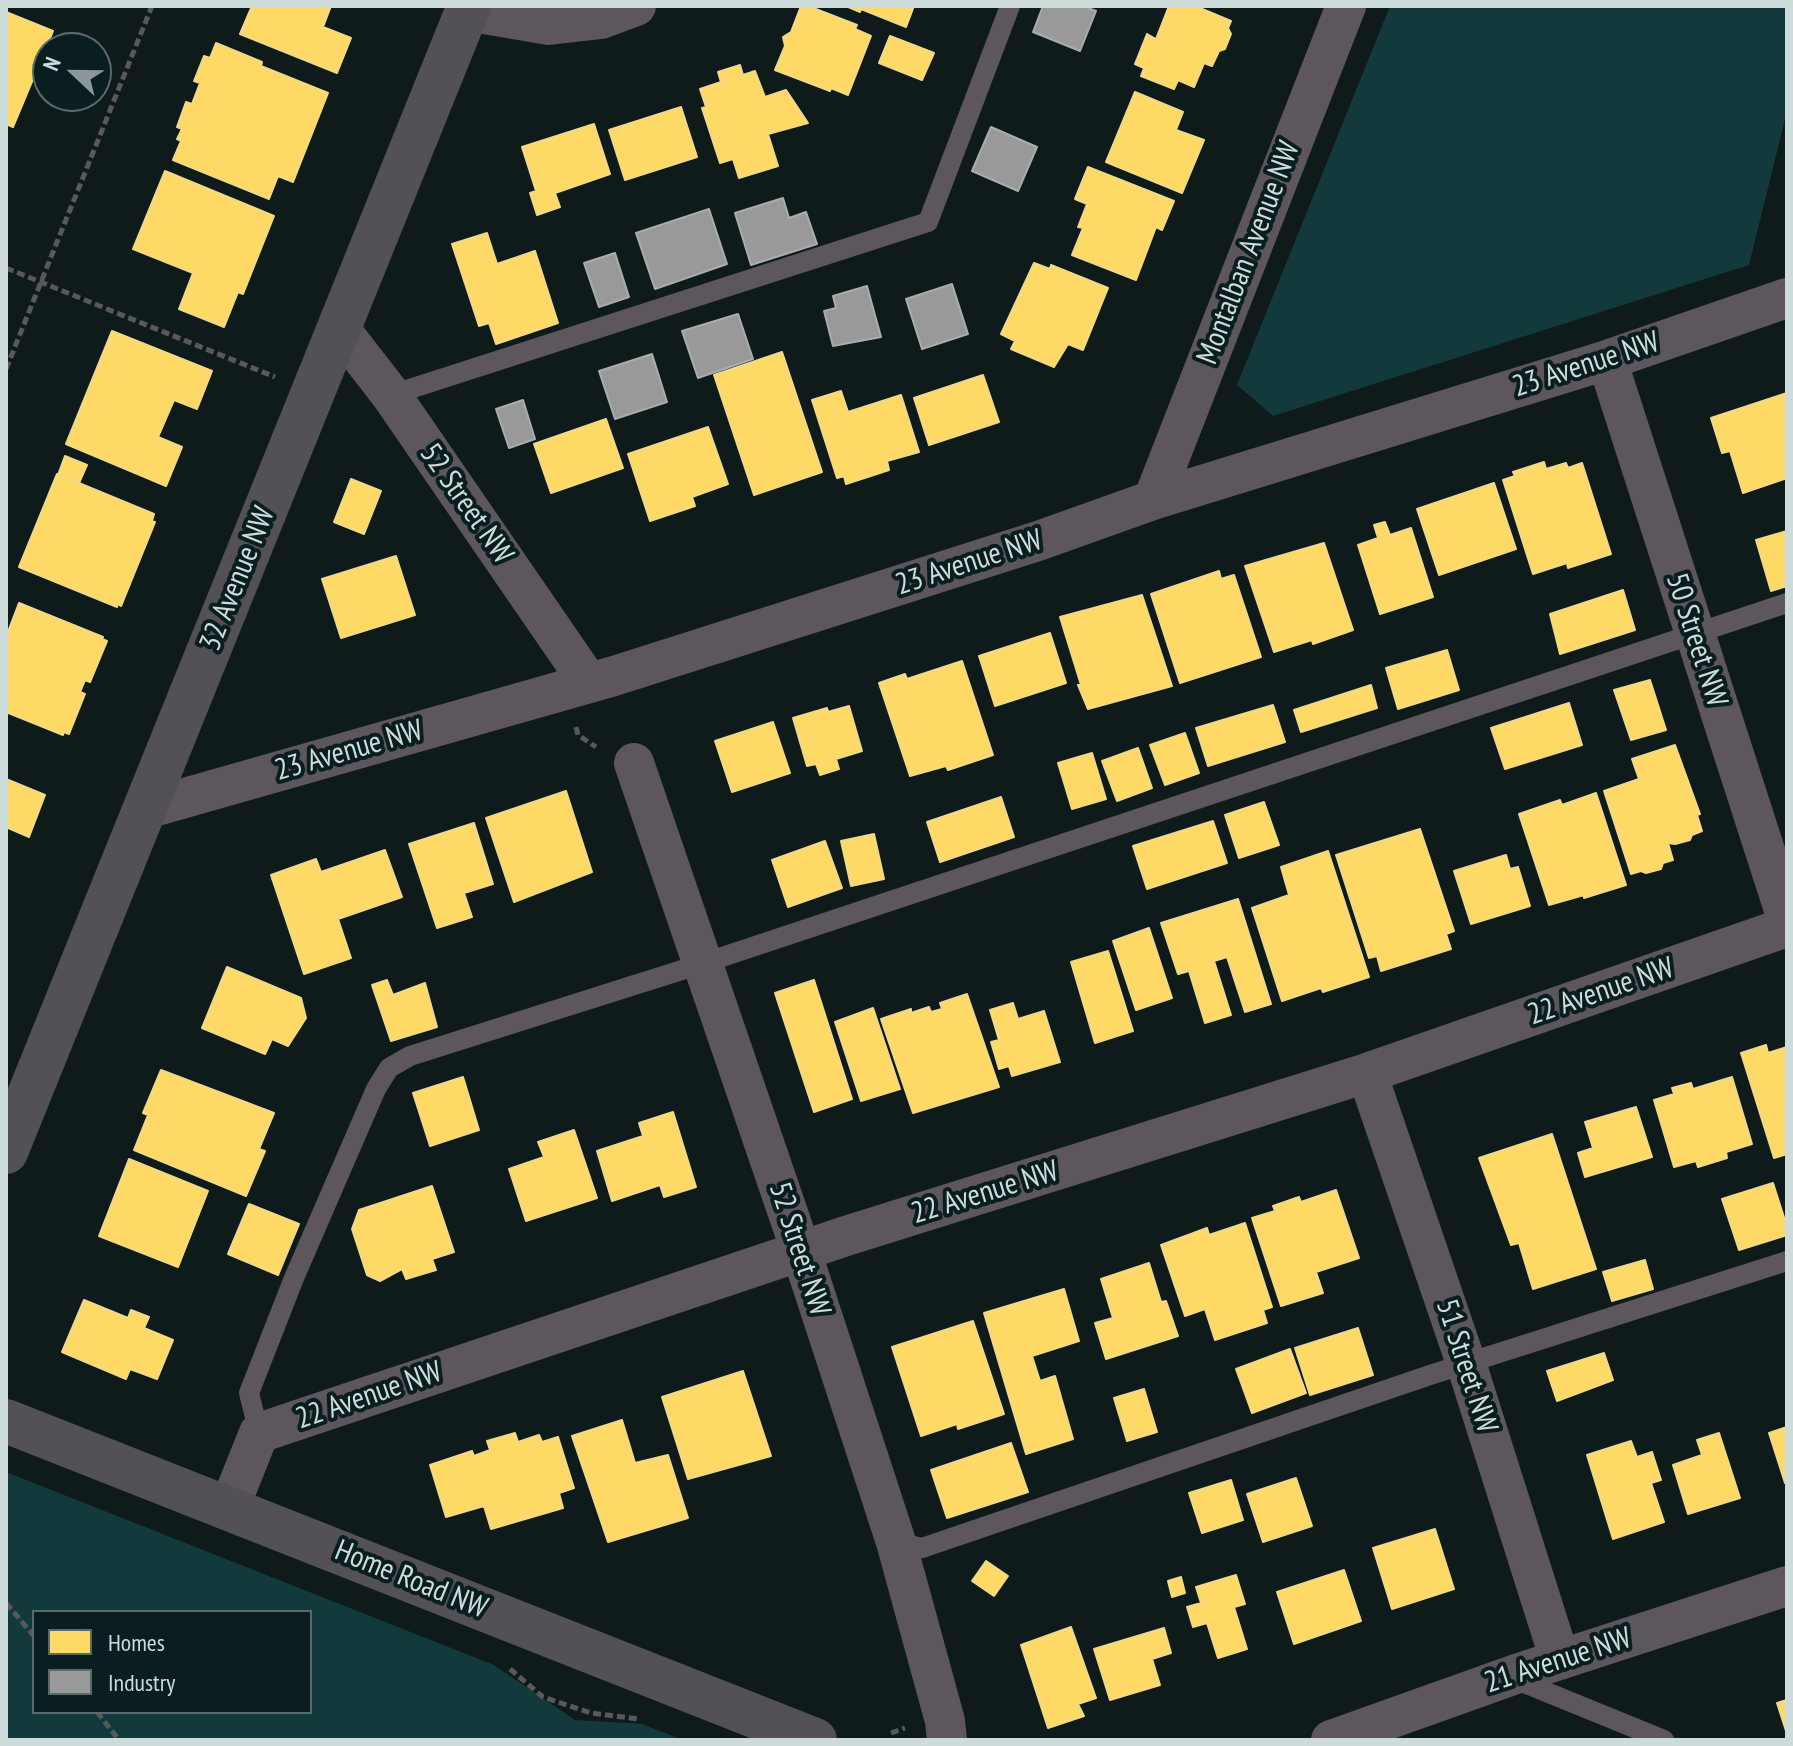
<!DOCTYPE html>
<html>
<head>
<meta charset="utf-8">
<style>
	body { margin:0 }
	#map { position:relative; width:1793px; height:1746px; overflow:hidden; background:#0f1a1b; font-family:"PT Sans Narrow",sans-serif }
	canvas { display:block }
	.frame { position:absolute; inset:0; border:8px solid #cedbdb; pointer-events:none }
	.legend { position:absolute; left:32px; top:1610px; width:280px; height:104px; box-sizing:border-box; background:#0a1e20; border:2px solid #586a6b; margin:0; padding:10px 14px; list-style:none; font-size:24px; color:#cedbdb }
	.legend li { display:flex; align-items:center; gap:16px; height:40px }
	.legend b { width:40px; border:2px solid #586a6b }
	.north { position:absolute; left:32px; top:32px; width:80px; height:80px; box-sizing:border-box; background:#0a1e20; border:2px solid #586a6b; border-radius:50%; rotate:292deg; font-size:22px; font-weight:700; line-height:32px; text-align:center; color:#cedbdb }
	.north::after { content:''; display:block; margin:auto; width:28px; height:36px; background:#8b9798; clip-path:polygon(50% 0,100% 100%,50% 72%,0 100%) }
</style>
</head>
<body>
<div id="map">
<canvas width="1793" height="1746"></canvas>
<div class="frame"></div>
<ul class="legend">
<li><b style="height:22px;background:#ffd966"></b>Homes</li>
<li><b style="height:22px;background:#999"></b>Industry</li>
</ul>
<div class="north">N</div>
</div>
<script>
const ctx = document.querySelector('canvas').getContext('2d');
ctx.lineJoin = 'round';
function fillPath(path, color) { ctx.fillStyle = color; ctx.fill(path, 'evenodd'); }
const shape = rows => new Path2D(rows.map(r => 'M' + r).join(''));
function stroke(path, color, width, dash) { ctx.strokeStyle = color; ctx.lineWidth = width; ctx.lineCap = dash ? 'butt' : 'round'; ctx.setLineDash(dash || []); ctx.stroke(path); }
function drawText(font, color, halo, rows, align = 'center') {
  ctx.font = font + ' "PT Sans Narrow",sans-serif'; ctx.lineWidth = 8; ctx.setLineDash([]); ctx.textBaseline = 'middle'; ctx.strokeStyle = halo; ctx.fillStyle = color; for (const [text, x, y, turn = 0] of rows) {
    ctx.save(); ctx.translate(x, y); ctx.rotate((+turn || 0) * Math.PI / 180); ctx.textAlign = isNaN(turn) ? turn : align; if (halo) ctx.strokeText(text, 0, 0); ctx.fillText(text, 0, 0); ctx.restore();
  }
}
fillPath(shape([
	[1390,6,1787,6,1787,111,1749,265,1273,416,1237,385],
	[6,1472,494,1665,575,1720,642,1724,683,1740,6,1740],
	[34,1612,310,1612,310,1712,34,1712]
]), '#12393c');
const homes = shape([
	[252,6,331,6,323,27,351,38,337,73,240,34,252,6],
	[801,6,808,6,857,25,855,29,871,36,848,95,831,88,830,91,775,70,785,46,783,37,791,32,801,6],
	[846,6,914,6,906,27,861,9,860,12,846,6],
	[1169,6,1195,6,1231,21,1228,28,1231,34,1225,49,1219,51,1212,66,1204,63,1194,87,1178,80,1174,89,1141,76,1144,68,1135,64,1147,34,1156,39,1169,6],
	[6,12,53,31,13,127,6,124,6,12],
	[890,36,934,53,922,80,879,63,890,36],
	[216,43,262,62,261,66,328,93,293,182,278,176,269,199,173,160,181,141,177,139,182,129,177,127,186,102,192,104,200,83,194,81,204,56,210,58,216,43],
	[740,65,743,75,755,71,765,97,786,90,808,123,768,134,778,166,739,178,733,159,720,163,702,108,706,107,700,89,721,82,718,72,740,65],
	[1135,92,1183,112,1176,130,1204,140,1182,193,1106,162,1135,92],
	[681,107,697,157,625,180,609,130,681,107],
	[594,124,610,174,555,193,560,207,537,215,530,193,536,191,522,147,594,124],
	[1088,167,1174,201,1162,230,1156,227,1136,280,1072,255,1083,228,1078,227,1087,204,1075,199,1088,167],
	[165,171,274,216,243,294,238,292,224,327,179,309,193,273,133,249,165,171],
	[487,233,497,264,535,251,558,323,496,344,489,323,479,326,452,244,487,233],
	[1034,263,1050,269,1051,265,1108,288,1083,350,1068,344,1054,367,1011,349,1015,341,1001,334,1034,263],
	[112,331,212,371,197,409,174,400,158,437,182,447,166,486,66,444,112,331],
	[782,352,822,472,754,495,714,375,782,352],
	[983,375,999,422,929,445,914,398,983,375],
	[841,391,848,412,901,395,919,452,887,461,889,470,846,484,844,476,837,478,812,400,841,391],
	[1787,393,1787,478,1743,493,1730,451,1722,453,1711,418,1787,393],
	[606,419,623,468,551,493,534,444,606,419],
	[708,427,728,484,692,497,695,506,650,521,628,454,708,427],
	[65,456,87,465,79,483,58,475,65,456],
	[1544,462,1546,469,1566,463,1568,468,1582,463,1611,554,1568,568,1567,563,1533,574,1503,480,1515,476,1513,472,1544,462],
	[57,474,154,514,152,521,155,522,121,606,118,604,117,607,19,567,57,474],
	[351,479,381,491,364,534,334,522,351,479],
	[1494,483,1516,549,1439,575,1417,509,1494,483],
	[1385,522,1390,535,1411,528,1433,597,1380,614,1358,545,1378,538,1374,525,1385,522],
	[1787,531,1787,586,1771,591,1756,540,1787,531],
	[1324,543,1353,630,1313,644,1312,640,1274,652,1245,566,1324,543],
	[396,556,415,615,341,638,322,579,396,556],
	[1219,571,1221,579,1234,575,1261,657,1180,683,1151,594,1219,571],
	[1623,590,1635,630,1560,654,1550,614,1623,590],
	[1142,595,1172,686,1088,709,1078,685,1081,685,1060,617,1142,595],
	[19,603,103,637,102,639,107,641,90,682,85,680,80,692,85,694,69,734,64,732,63,735,6,712,6,637,19,603],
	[1050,633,1066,683,995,706,979,656,1050,633],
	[1447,650,1459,690,1398,709,1386,668,1447,650],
	[962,661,993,755,948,770,946,766,910,776,879,683,905,674,907,679,962,661],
	[1650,680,1666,730,1631,740,1614,690,1650,680],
	[1371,685,1377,708,1301,732,1294,710,1371,685],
	[1569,703,1582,745,1505,769,1491,728,1569,703],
	[1273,705,1285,742,1208,766,1196,728,1273,705],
	[849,706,862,751,836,759,839,769,820,775,816,764,807,766,793,718,827,708,828,712,849,706],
	[773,722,790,773,732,792,715,741,773,722],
	[1185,733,1199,773,1165,785,1150,745,1185,733],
	[1675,745,1700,814,1697,815,1702,831,1692,835,1690,840,1675,844,1668,843,1673,860,1663,863,1661,869,1646,873,1641,871,1631,874,1604,791,1639,779,1632,759,1675,745],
	[1138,748,1152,788,1117,801,1102,761,1138,748],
	[1092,753,1106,799,1072,809,1058,763,1092,753],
	[6,779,45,795,29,837,6,827,6,779],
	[566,791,592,872,514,902,486,818,566,791],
	[1596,793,1626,885,1584,898,1584,895,1549,905,1519,814,1560,800,1562,805,1596,793],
	[1001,797,1014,837,940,862,927,822,1001,797],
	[1264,802,1279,845,1239,858,1225,815,1264,802],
	[1213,821,1227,863,1147,889,1133,846,1213,821],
	[474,823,493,884,464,893,472,917,437,928,409,844,474,823],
	[1420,829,1454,931,1446,934,1451,949,1381,971,1377,956,1369,958,1336,855,1420,829],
	[874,834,884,879,851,886,841,841,874,834],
	[825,841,842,888,788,907,772,860,825,841],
	[385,850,402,897,338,919,351,958,304,974,271,875,316,859,321,872,385,850],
	[1328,851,1369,977,1323,992,1321,988,1282,1001,1252,908,1289,895,1281,867,1328,851],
	[1506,855,1510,869,1518,867,1530,906,1471,924,1454,871,1506,855],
	[1238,899,1271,1004,1245,1012,1227,957,1214,961,1231,1015,1205,1023,1189,971,1178,974,1161,923,1238,899],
	[1149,928,1172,998,1136,1010,1113,941,1149,928],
	[1108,951,1133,1031,1095,1043,1071,962,1108,951],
	[227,967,301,998,306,1018,288,1046,272,1039,265,1054,202,1028,227,967],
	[387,980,393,995,425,983,437,1027,391,1041,372,985,387,980],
	[814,980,852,1099,814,1112,775,993,814,980],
	[967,994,999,1087,913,1113,881,1019,911,1009,911,1013,929,1007,931,1012,942,1009,940,1003,967,994],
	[1013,1003,1018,1019,1044,1011,1060,1062,1012,1076,1009,1066,999,1069,991,1042,999,1040,990,1010,1013,1003],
	[873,1008,900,1089,861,1101,835,1022,873,1008],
	[1766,1045,1768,1053,1787,1047,1787,1154,1774,1158,1741,1053,1766,1045],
	[161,1070,274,1113,259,1149,265,1151,246,1196,134,1150,148,1115,143,1113,161,1070],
	[463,1077,479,1130,430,1146,413,1093,463,1077],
	[1732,1077,1752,1144,1726,1152,1727,1158,1698,1167,1696,1161,1674,1167,1654,1100,1674,1094,1672,1088,1691,1083,1693,1089,1732,1077],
	[1636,1107,1652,1157,1585,1177,1578,1153,1593,1148,1585,1122,1636,1107],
	[673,1112,696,1187,664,1197,660,1185,612,1201,597,1151,643,1136,639,1123,673,1112],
	[574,1130,597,1198,526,1221,509,1169,544,1157,538,1142,574,1130],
	[1552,1134,1596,1269,1533,1289,1519,1243,1511,1245,1479,1158,1552,1134],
	[129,1159,208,1191,178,1267,99,1236,129,1159],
	[1773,1183,1787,1227,1787,1235,1739,1250,1722,1199,1773,1183],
	[432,1186,454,1252,432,1259,436,1270,406,1279,402,1269,380,1281,367,1275,352,1229,359,1210,432,1186],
	[1336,1190,1359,1258,1316,1272,1323,1293,1281,1306,1252,1218,1275,1211,1273,1206,1299,1197,1301,1202,1336,1190],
	[249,1204,299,1224,278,1275,228,1254,249,1204],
	[1245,1223,1272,1307,1263,1310,1267,1323,1215,1340,1205,1309,1185,1316,1161,1245,1207,1228,1209,1235,1245,1223],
	[1645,1260,1653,1289,1612,1301,1603,1272,1645,1260],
	[1149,1263,1161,1302,1166,1301,1178,1336,1106,1359,1095,1323,1113,1318,1101,1279,1149,1263],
	[1064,1289,1079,1341,1032,1356,1040,1381,1055,1376,1073,1439,1026,1454,984,1313,1064,1289],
	[84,1300,128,1318,131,1310,149,1317,144,1328,173,1340,157,1379,130,1369,126,1379,62,1352,84,1300],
	[973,1321,1004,1414,958,1429,957,1424,921,1436,892,1347,973,1321],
	[1358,1328,1373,1375,1310,1395,1295,1348,1358,1328],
	[1290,1349,1306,1393,1252,1413,1236,1369,1290,1349],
	[1604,1353,1613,1380,1557,1401,1547,1371,1604,1353],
	[743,1371,771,1456,688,1479,662,1397,743,1371],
	[1144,1389,1157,1432,1127,1441,1114,1398,1144,1389],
	[622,1420,635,1463,668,1455,688,1518,608,1542,572,1436,622,1420],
	[1787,1427,1787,1483,1785,1483,1769,1433,1787,1427],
	[515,1433,518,1442,539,1435,542,1442,558,1437,574,1488,559,1493,563,1508,491,1529,484,1506,446,1517,430,1465,472,1451,474,1456,490,1450,487,1441,515,1433],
	[1719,1433,1740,1498,1688,1514,1673,1465,1702,1455,1697,1440,1719,1433],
	[1631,1441,1637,1457,1652,1452,1661,1480,1651,1483,1664,1522,1613,1539,1587,1455,1631,1441],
	[1011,1443,1028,1492,947,1518,931,1470,1011,1443],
	[1296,1478,1312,1526,1263,1542,1247,1494,1296,1478],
	[1231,1480,1243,1520,1202,1533,1189,1493,1231,1480],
	[1435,1529,1454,1589,1392,1609,1373,1548,1435,1529],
	[986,1561,1008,1576,994,1596,972,1581,986,1561],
	[1344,1570,1361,1621,1294,1644,1277,1592,1344,1570],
	[1236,1575,1245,1604,1234,1607,1247,1649,1218,1658,1207,1623,1193,1627,1187,1607,1201,1603,1196,1587,1236,1575],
	[1181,1577,1185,1593,1172,1597,1168,1581,1181,1577],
	[1071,1627,1096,1698,1078,1704,1084,1716,1048,1728,1021,1645,1071,1627],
	[1164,1628,1171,1653,1152,1659,1160,1685,1110,1700,1094,1649,1164,1628],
	[1787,1700,1787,1734,1777,1703,1787,1700]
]);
fillPath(homes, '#ffd966');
stroke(homes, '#f0da89', 2);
const industry = shape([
	[1043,6,1083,6,1096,11,1080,51,1033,32,1043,6],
	[991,127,1037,147,1018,191,972,171,991,127],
	[783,198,789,218,806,212,817,244,751,265,735,213,783,198],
	[709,209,727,264,655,289,636,233,709,209],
	[615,253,629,297,599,307,584,263,615,253],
	[952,284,968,334,922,349,906,299,952,284],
	[867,286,881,337,833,346,824,311,836,308,833,296,867,286],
	[738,314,753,359,698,378,682,331,738,314],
	[652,354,667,402,615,419,599,371,652,354],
	[523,400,535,439,509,448,496,409,523,400]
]);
fillPath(industry, '#999');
stroke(industry, '#a9adad', 2);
stroke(shape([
	[6,268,275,377],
	[6,369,152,6],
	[576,727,578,735,596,747],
	[6,1603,34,1636],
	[510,1669,543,1697,591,1713,638,1719],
	[97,1712,119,1740],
	[891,1733,905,1728]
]), '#59585c', 5, [8, 4]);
stroke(shape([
	[391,395,928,222,1010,6],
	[259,1433,249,1393,294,1278,376,1089,389,1068,410,1056,701,964,1787,603],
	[896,1542,922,1548,1430,1375,1787,1261],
	[1512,1678,1664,1740]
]), '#5e565d', 20);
stroke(shape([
	[467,11,549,25,601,19,636,6],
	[339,328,391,395,589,683],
	[1607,360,1787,919],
	[1153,500,1346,6],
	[634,763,801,1251,896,1542,945,1721,947,1740],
	[146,809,614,676,1038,541,1153,500,1607,360,1787,298],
	[1367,1073,1466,1363,1560,1660],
	[229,1508,259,1433,846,1236,1367,1073,1787,927],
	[1331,1740,1516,1674,1787,1586]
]), '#5e565d', 40);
stroke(shape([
	[6,1152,469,6],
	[6,1421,815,1740]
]), '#535056', 44);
drawText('30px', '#cedbdb', '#0a1e20', [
	["Montalban Avenue NW",1249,253,-69],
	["23 Avenue NW",1586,365,-18],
	["52 Street NW",466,504,55],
	["23 Avenue NW",969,563,-18],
	["32 Avenue NW",238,579,-68],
	["50 Street NW",1696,640,72],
	["23 Avenue NW",349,751,-16],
	["22 Avenue NW",1601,992,-19],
	["22 Avenue NW",985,1193,-17],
	["52 Street NW",799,1249,72],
	["51 Street NW",1466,1366,72],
	["22 Avenue NW",369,1396,-19],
	["Home Road NW",411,1580,22],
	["21 Avenue NW",1558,1661,-18]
]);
</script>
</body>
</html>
